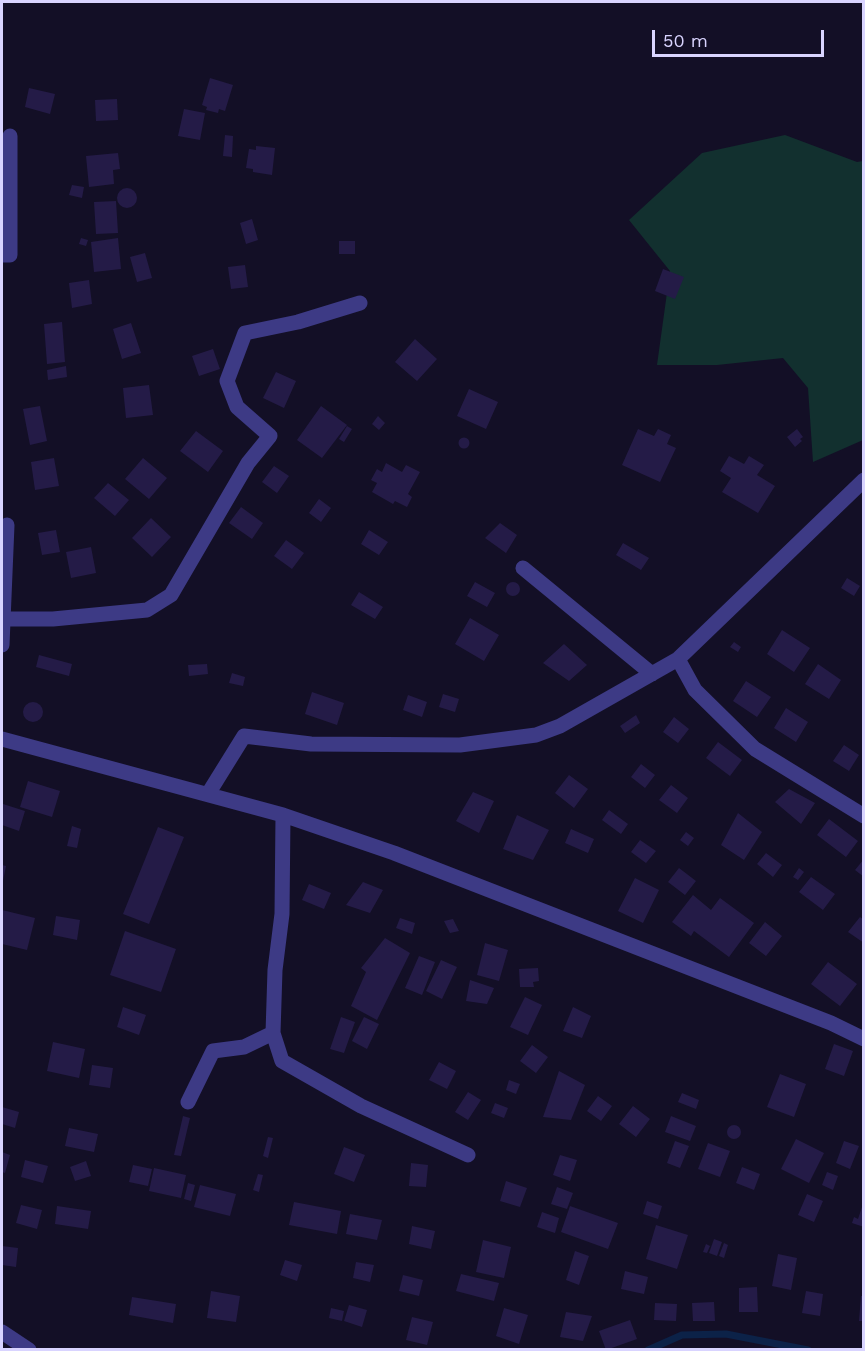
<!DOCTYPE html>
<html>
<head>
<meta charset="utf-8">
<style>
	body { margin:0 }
	#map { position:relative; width:865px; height:1351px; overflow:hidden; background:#130f26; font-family:"Work Sans",sans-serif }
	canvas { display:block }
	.frame { position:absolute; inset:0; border:3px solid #d9d4ff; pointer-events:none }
	.scale { position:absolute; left:652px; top:30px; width:172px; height:27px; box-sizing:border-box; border:3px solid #d9d4ff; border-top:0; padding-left:8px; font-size:18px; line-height:21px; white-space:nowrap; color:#d9d4ff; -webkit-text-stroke:4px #130f26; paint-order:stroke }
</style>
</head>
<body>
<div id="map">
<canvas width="865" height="1351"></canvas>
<div class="frame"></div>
<div class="scale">50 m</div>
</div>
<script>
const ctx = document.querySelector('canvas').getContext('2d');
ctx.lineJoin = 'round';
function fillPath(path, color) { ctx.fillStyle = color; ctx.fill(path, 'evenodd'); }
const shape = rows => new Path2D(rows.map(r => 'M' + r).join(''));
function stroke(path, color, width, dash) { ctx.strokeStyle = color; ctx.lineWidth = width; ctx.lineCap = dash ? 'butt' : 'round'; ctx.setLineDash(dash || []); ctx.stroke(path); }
fillPath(shape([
	[785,135,857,162,863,161,863,440,813,462,808,388,783,358,717,365,657,365,670,271,629,220,702,153]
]), '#12302f');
stroke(shape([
	[648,1350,682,1335,726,1334,808,1350]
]), '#0c2248', 7);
fillPath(shape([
	[210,78,233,85,225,111,219,109,218,113,206,110,207,107,202,105],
	[29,88,55,94,50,114,25,107],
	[117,99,118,120,96,121,95,100],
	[184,109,205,113,200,140,178,136],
	[225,135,233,136,232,157,223,156],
	[256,146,275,148,272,175,253,172,253,169,246,168,249,149,256,150],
	[118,153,120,169,113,170,114,184,89,187,86,156],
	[72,185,84,187,82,198,69,195],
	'117 198a10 10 0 1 1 20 0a10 10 0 1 1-20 0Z',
	[116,201,118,233,96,234,94,202],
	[252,219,258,240,246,244,240,223],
	[81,238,88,240,86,246,79,244],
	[118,238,121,269,94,272,91,242],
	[339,241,355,241,355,254,339,254],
	[145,253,152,278,137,282,130,257],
	[245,265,248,287,231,289,228,267],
	[663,269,684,277,675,299,655,291],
	[89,280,92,304,72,308,69,283],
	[62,322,65,362,47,364,44,324],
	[131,323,141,353,122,359,113,329],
	[415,339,437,359,417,381,395,362],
	[213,349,220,369,199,376,192,356],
	[66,366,67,377,48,380,47,370],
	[276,372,296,381,284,408,263,398],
	[149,385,153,415,126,418,123,388],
	[469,389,498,402,486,429,457,416],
	[40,406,47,441,30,445,23,409],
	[321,406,347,425,322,458,297,440],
	[378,416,385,423,379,430,372,424],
	[347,426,352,429,344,442,339,439],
	[638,429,654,436,658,429,671,435,667,444,676,448,660,482,622,465],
	[797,429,803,437,800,439,802,441,795,447,787,437],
	[196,431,223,451,208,472,180,451],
	'458.5 443a5.5 5.5 0 1 1 11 0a5.5 5.5 0 1 1-11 0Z',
	[729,456,744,464,749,456,764,465,757,475,775,486,758,513,722,492,731,478,720,471],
	[54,458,59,486,35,490,31,462],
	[143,458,167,478,149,499,125,479],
	[386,463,402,472,406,465,420,472,408,494,412,497,407,507,395,501,393,504,372,492,377,483,371,480,377,469,382,472],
	[274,466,289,476,277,493,262,482],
	[108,483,129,500,115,516,94,498],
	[319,499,331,508,321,522,309,513],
	[241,507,263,523,252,539,229,523],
	[151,518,171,537,152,557,132,538],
	[500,523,517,535,506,553,485,538],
	[56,530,60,552,42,555,38,533],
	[369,530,388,542,379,555,361,544],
	[286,540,304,553,292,569,274,556],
	[623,543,649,558,641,570,616,555],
	[91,547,96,573,71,578,66,552],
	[847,578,860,586,854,596,841,588],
	[475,582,495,593,487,607,467,596],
	'506 589a7 7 0 1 1 14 0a7 7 0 1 1-14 0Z',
	[359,592,383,607,375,619,351,605],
	[470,618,499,635,484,661,455,644],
	[782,630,810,648,794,672,767,654],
	[734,642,741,647,738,652,730,647],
	[564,644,587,665,569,681,543,663],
	[39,655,72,664,69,676,36,667],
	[207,664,208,674,189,676,188,665],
	[818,664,841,680,829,699,805,684],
	[232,673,245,677,243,686,229,683],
	[746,681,771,697,757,717,733,701],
	[312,692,344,703,337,725,305,714],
	[443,694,459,699,455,712,439,707],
	[408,695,427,702,422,717,403,710],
	'23 712a10 10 0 1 1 20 0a10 10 0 1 1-20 0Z',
	[786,708,808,722,796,742,774,728],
	[636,715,640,723,625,733,620,726],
	[674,717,689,729,678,743,663,732],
	[718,742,742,760,730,776,706,758],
	[844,745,859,755,849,771,833,761],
	[641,764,655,775,645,788,631,777],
	[569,775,588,789,574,808,555,793],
	[28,781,60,791,52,817,20,807],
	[671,785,688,798,677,813,659,800],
	[789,789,815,803,801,824,775,802],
	[473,792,494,801,479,833,456,821],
	[3,804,25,811,19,831,2,825],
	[609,810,628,824,621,834,602,820],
	[738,813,762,832,744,860,721,845],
	[517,815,549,830,533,860,503,849],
	[829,819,858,841,846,857,817,835],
	[72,826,81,829,77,848,67,846],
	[158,827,184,837,149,924,123,914],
	[571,829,594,839,588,853,565,843],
	[686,832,694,838,688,846,680,840],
	[640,840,656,851,646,863,631,852],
	[766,853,782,865,773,877,757,864],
	[864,859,864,877,855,870],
	[2,865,6,866,3,881,2,881],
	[679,868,696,881,685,895,668,882],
	[799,868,804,872,798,880,793,877],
	[811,877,835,894,823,910,799,892],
	[635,878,659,890,643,923,618,911],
	[363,882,383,890,370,913,346,905],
	[309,884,331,893,324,909,302,900],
	[693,895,711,910,720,898,754,923,729,957,694,931,691,936,672,922],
	[2,910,35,918,27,950,2,944],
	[56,916,80,920,77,940,53,935],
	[860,917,864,920,864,943,848,932],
	[400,918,415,923,412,934,396,928],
	[453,919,459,931,450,933,444,921],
	[765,922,782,936,766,956,749,943],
	[125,931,176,949,161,992,110,975],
	[385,938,410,953,377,1020,351,1006,366,972,361,968],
	[485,943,508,950,499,981,477,975],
	[419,956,435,962,422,995,405,988],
	[441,960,457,967,442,999,426,991],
	[828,962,857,984,840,1006,811,984],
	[538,968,539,981,533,982,534,987,520,987,519,969],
	[470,980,494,988,487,1004,466,1001],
	[525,997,542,1005,528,1035,510,1027],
	[123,1007,146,1015,139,1035,117,1027],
	[573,1007,591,1016,582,1038,563,1031],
	[341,1017,355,1022,344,1053,330,1049],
	[364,1017,379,1024,367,1049,352,1041],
	[53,1042,85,1049,79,1078,47,1071],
	[834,1044,853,1051,844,1076,825,1069],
	[532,1045,548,1057,536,1073,520,1061],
	[439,1062,456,1071,447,1089,429,1080],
	[92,1065,113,1068,110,1088,89,1085],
	[559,1071,585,1085,571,1120,543,1117],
	[780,1074,806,1084,794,1117,767,1107],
	[509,1080,520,1084,516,1094,506,1090],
	[468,1092,481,1100,468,1120,455,1112],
	[682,1093,699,1100,696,1109,678,1102],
	[598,1096,612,1106,601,1121,587,1111],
	[495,1103,508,1108,504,1118,491,1113],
	[633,1106,650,1119,636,1137,619,1124],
	[2,1107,19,1112,15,1128,2,1124],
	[183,1116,190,1118,181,1156,174,1155],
	[671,1116,696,1126,690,1141,665,1132],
	'727 1132a7 7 0 1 1 14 0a7 7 0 1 1-14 0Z',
	[69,1128,98,1134,94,1152,65,1146],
	[268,1137,273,1138,268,1158,263,1156],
	[796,1139,824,1153,809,1183,781,1169],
	[675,1141,689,1146,680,1168,667,1163],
	[844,1141,859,1146,850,1169,836,1163],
	[708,1143,730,1151,720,1177,698,1169],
	[344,1147,365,1155,354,1182,334,1174],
	[2,1152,10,1155,5,1173,2,1172],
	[560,1155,577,1160,570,1181,553,1175],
	[25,1160,48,1166,43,1183,21,1177],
	[86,1161,91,1176,75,1181,70,1167],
	[411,1163,428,1165,426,1187,409,1186],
	[133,1165,152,1169,148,1186,129,1182],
	[742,1167,760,1174,754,1190,736,1183],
	[154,1168,186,1175,181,1198,149,1191],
	[827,1172,838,1176,833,1190,822,1185],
	[258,1174,263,1175,259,1192,253,1190],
	[506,1181,527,1188,520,1207,500,1201],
	[188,1183,195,1185,191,1201,184,1199],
	[200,1185,236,1194,230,1216,194,1207],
	[557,1187,573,1193,567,1209,551,1204],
	[807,1194,823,1201,814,1222,798,1215],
	[647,1201,662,1206,658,1219,643,1214],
	[294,1202,341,1211,337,1234,289,1225],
	[863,1204,864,1204,864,1227,852,1223,854,1217,858,1219],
	[21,1205,42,1210,37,1229,16,1223],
	[57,1206,91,1211,88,1229,55,1224],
	[570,1206,618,1223,608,1249,561,1232],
	[542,1212,559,1218,555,1233,537,1227],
	[350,1214,382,1220,377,1240,346,1234],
	[656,1225,688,1235,677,1269,646,1259],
	[412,1226,435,1231,431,1249,409,1244],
	[714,1239,722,1242,717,1256,709,1253],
	[483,1240,511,1247,504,1278,476,1272],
	[724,1243,728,1245,724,1258,719,1256],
	[706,1244,710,1246,707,1253,703,1252],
	[2,1246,18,1248,16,1267,2,1265],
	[575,1251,589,1256,579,1285,566,1280],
	[778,1254,797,1258,791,1290,772,1286],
	[285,1260,302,1265,297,1281,280,1275],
	[356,1262,374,1265,370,1282,353,1278],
	[625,1271,648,1277,644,1294,621,1289],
	[461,1274,499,1283,494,1301,456,1291],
	[403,1275,423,1280,419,1296,399,1291],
	[757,1287,758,1312,739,1312,739,1288],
	[211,1291,240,1296,236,1322,207,1318],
	[806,1291,823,1294,820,1316,802,1313],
	[861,1296,864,1296,864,1321,859,1321],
	[132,1297,176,1304,173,1323,129,1315],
	[714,1302,715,1321,693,1321,692,1303],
	[655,1303,677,1304,676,1321,654,1320],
	[349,1305,367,1310,362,1327,344,1321],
	[331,1308,344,1311,342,1321,329,1318],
	[504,1308,528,1315,519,1344,496,1336],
	[566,1312,592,1316,583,1341,560,1337],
	[412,1317,433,1322,427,1345,406,1340],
	[630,1320,637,1339,606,1350,599,1331]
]), '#241b47');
stroke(shape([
	[2,255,10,255,10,136],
	[523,568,652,674],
	[4,619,53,619,147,610,171,595,248,463,270,436,237,407,227,381,245,333,298,322,360,303],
	[2,645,7,525],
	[678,659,695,690,755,749,864,816],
	[2,739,283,815,394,853,831,1023,864,1039],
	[208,794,244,736,311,744,460,745,536,735,560,726,678,659,864,480],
	[283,815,282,914,275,970,273,1033,282,1061,361,1106,468,1155],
	[188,1102,213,1051,244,1047,273,1033],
	[2,1332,29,1350]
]), '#3d3a85', 15);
</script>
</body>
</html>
